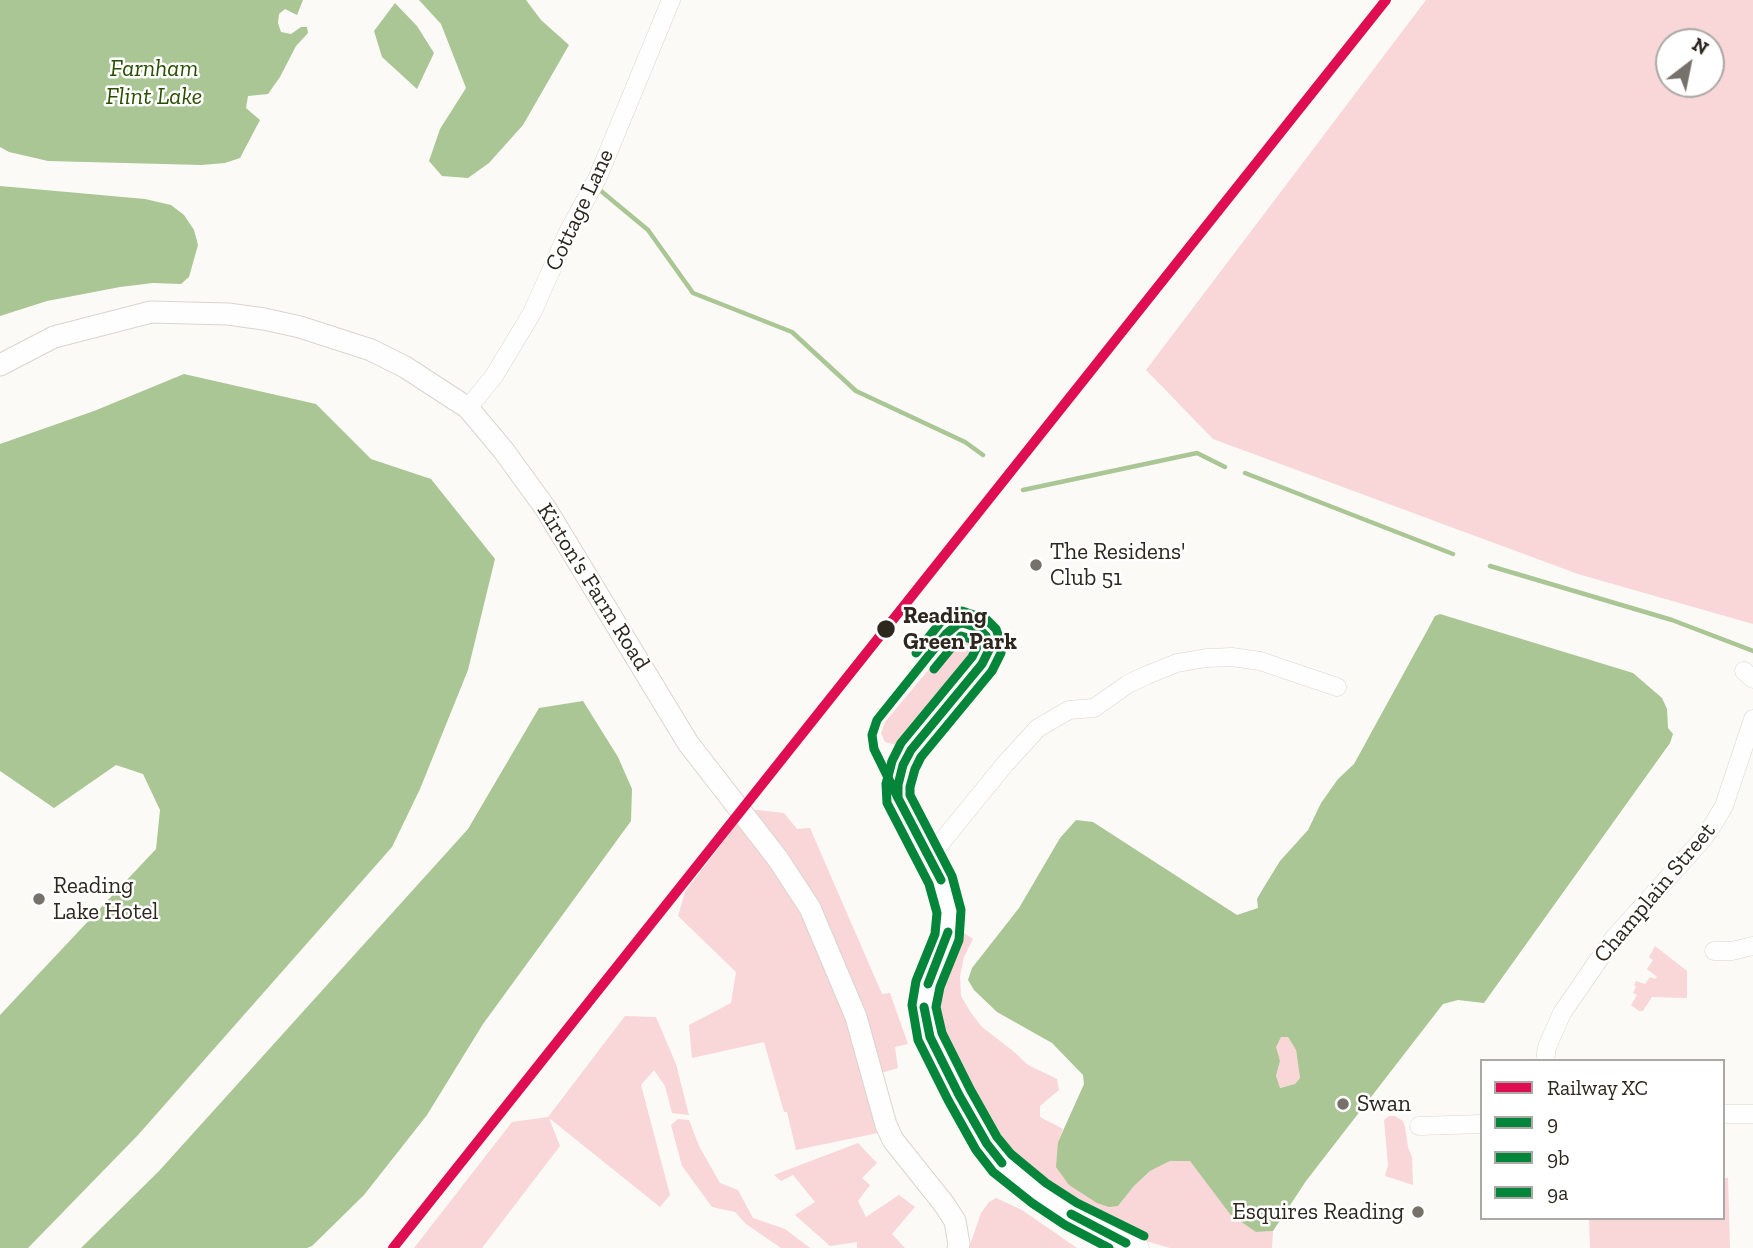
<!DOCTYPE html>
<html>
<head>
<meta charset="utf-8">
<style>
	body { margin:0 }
	#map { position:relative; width:1753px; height:1248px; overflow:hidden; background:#fcfaf7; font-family:"Zilla Slab",serif }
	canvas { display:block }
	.legend { position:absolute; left:1480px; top:1059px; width:245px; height:161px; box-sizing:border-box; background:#fff; border:2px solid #aba9a5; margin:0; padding:9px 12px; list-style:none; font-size:21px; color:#2e271e }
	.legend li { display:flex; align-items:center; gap:14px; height:35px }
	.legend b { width:35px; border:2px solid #aba9a5 }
	.north { position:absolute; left:1655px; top:28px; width:70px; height:70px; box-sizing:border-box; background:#fff; border:2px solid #aba9a5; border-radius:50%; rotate:32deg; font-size:19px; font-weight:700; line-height:28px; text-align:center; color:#2e271e }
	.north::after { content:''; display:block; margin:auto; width:24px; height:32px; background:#76716a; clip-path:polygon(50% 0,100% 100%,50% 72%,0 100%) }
</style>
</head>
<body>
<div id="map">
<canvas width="1753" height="1248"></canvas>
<ul class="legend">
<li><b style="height:9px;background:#df0d52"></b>Railway XC</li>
<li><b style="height:9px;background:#048539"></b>9</li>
<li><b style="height:9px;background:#048539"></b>9b</li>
<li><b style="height:9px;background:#048539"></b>9a</li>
</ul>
<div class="north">N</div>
</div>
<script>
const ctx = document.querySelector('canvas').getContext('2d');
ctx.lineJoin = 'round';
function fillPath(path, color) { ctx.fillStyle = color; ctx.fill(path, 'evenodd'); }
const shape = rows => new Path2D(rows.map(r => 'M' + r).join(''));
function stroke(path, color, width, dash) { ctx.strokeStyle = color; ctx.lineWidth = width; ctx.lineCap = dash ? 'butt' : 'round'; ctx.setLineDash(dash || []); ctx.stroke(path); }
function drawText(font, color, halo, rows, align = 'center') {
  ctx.font = font + ' "Zilla Slab",serif'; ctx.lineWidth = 5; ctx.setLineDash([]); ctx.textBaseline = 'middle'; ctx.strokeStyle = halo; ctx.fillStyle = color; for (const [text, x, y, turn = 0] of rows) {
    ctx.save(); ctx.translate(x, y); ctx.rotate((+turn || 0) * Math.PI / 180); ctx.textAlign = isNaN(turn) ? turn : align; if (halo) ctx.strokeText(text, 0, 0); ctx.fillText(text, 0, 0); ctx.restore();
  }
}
fillPath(shape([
	[1426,0,1753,0,1753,624,1578,574,1213,439,1146,370],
	[1669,42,1711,42,1711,84,1669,84],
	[964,635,975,642,976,655,905,740,896,745,885,742,881,733,885,722,955,638],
	[748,809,784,813,797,829,810,828,882,994,890,993,908,1044,895,1047,898,1068,868,1077,878,1133,796,1150,787,1112,784,1112,764,1042,692,1058,689,1025,731,1003,736,972,678,916,685,892],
	[961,931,973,939,964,957,960,976,961,996,971,1013,982,1027,1013,1051,1028,1065,1057,1079,1059,1090,1040,1106,1040,1117,1063,1129,1058,1142,1118,1206,1134,1186,1150,1171,1170,1161,1190,1161,1256,1232,1273,1231,1272,1248,1170,1248,1139,1239,1077,1208,1019,1166,987,1127,945,1052,937,1019,939,997],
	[1655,946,1687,971,1687,998,1652,997,1643,1011,1639,1011,1631,1005,1637,995,1633,993,1636,987,1634,985,1636,981,1645,984,1650,977,1655,979,1657,977,1647,969,1653,960,1649,957],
	[625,1016,656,1017,676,1064,689,1115,672,1113,665,1086,654,1070,641,1085,670,1195,660,1207,549,1118,560,1146,482,1248,414,1248,512,1122,548,1117],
	[1281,1037,1288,1037,1296,1050,1300,1078,1295,1084,1279,1088,1276,1076,1280,1061,1275,1047],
	[1389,1116,1395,1116,1403,1121,1405,1127,1408,1147,1412,1157,1413,1185,1385,1176,1388,1165,1384,1120],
	[678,1119,689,1120,699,1146,720,1183,738,1190,753,1218,785,1229,810,1248,781,1248,746,1224,735,1212,712,1207,682,1166,671,1125],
	[858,1143,877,1163,862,1178,870,1185,858,1201,866,1217,899,1195,915,1207,892,1234,905,1248,857,1248,857,1242,830,1246,795,1215,815,1202,793,1175,781,1181,774,1175],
	[1723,1178,1728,1178,1730,1248,1590,1248,1589,1218,1723,1218],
	[996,1198,1022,1210,1077,1248,969,1248,981,1213,989,1202]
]), '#f9d6d7');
fillPath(shape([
	[0,0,303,0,297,15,285,9,279,14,278,23,281,32,291,34,301,27,307,27,308,33,296,46,280,77,268,94,248,96,246,108,260,120,240,158,225,163,201,165,48,161,9,152,0,147],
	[419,0,526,0,541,20,569,45,523,125,489,163,468,178,442,176,429,161,440,129,466,88,441,24],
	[395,3,417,26,434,53,417,89,382,57,374,31],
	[0,186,145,199,171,205,184,215,194,230,198,245,189,277,181,284,153,283,120,287,47,301,0,316],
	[184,374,316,404,371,459,431,479,495,559,468,670,420,789,392,847,138,1135,28,1248,0,1248,0,1015,156,849,160,810,143,774,116,765,54,808,0,771,0,444,94,411],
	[1440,614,1633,673,1662,698,1667,709,1668,728,1673,734,1670,743,1484,1003,1458,1000,1443,1004,1306,1181,1273,1231,1256,1232,1230,1214,1190,1161,1170,1161,1150,1171,1134,1186,1118,1206,1109,1207,1097,1203,1069,1185,1056,1167,1058,1142,1084,1084,1083,1075,1052,1043,997,1012,974,990,968,980,972,968,1019,908,1060,838,1076,820,1093,822,1237,915,1258,908,1257,899,1264,887,1280,861,1308,830,1321,803,1338,779,1354,764,1428,629,1435,616],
	[1281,1037,1288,1037,1296,1050,1300,1078,1295,1084,1280,1088,1276,1076,1280,1061,1276,1047],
	[583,701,618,757,632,789,631,821,483,1024,427,1115,364,1195,312,1246,307,1248,81,1248,159,1171,468,829,539,708]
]), '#a9c694');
stroke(shape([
	[601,191,648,230,693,293,792,332,856,391,965,442,983,455],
	[1245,473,1453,554],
	[1023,490,1197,453,1225,467],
	[1490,566,1672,620,1753,651]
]), '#a9c694', 4.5);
const minor = shape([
	[468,408,494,376,532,313,569,230,597,179,671,0],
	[1744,671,1753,679],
	[914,828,947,897,949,912,948,932,928,984,924,1007,930,1037,959,1095,987,1144,1002,1163,1020,1179,1071,1214,1126,1243,1140,1248],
	[928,855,935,850,1005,764,1038,728,1069,710,1094,708,1128,684,1147,675,1177,663,1206,658,1232,657,1260,661,1337,687],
	[1714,951,1732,951,1753,946],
	[1545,1061,1547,1047,1562,1013,1613,939,1702,840,1714,823,1724,806,1753,719],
	[1723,1114,1753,1114],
	[1419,1126,1482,1124]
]);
const tertiary = shape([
	[0,365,54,337,151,312,228,314,264,319,300,327,371,350,405,367,468,408,504,451,546,509,688,743,778,859,810,908,856,1017,886,1125,893,1140,944,1204,955,1221,959,1244,958,1248]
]);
stroke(minor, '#dad4cf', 19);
stroke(tertiary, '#dad4cf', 23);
stroke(minor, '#fffefe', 18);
stroke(tertiary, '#fffefe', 21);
stroke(shape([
	[963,623,978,628,986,636,989,650,982,664,911,750,903,765,898,785,898,798,874,749,872,735,877,720,946,634,958,624,963,623],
	[898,798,941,880],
	[898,798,941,880],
	[928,984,948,932],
	[928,984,948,932],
	[924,1007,930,1037,959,1095,987,1144,1002,1163],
	[1071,1214,1126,1243],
	[1071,1214,1126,1243]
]), '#048539', 9);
stroke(shape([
	[934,669,961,636,971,639,976,643,977,647,972,657,901,743,892,761,886,784,887,803,929,884,937,913,935,934,916,981,912,1005,918,1040,948,1100,976,1150,993,1172,1032,1203,1065,1225,1109,1248]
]), '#048539', 9);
stroke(shape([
	[916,653,944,618,962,611,986,619,996,629,1001,642,1001,653,992,671,921,757,915,769,910,787,910,795,952,876,961,910,959,940,940,987,936,1007,942,1033,970,1089,997,1137,1011,1154,1046,1183,1077,1203,1144,1236]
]), '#048539', 9);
stroke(shape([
	[393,1248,1386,0]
]), '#df0d52', 10);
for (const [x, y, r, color] of [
	[1036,565,7,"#76716a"],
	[886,629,10,"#2e271e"],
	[39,899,7,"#76716a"],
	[1343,1104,7,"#76716a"],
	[1418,1212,7,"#76716a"]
]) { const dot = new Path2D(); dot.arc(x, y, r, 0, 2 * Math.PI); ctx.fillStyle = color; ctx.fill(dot); stroke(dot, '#fff', 2.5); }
drawText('23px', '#2e271e', '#fff', [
	["Cottage Lane",580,210,-65],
	["Kirton's Farm Road",593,587,58],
	["Champlain Street",1655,893,-50]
]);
drawText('23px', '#2e271e', '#fff', [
	["The Residens'",1050,552],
	["Club 51",1050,578],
	["Reading",53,886],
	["Lake Hotel",53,912],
	["Swan",1357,1104],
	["Esquires Reading",1404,1212,"right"]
], 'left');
drawText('bold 23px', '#2e271e', '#fff', [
	["Reading",903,616],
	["Green Park",903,642]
], 'left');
drawText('italic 24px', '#2a4f00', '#fff', [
	["Farnham",154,69],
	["Flint Lake",154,97]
]);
</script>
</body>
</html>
